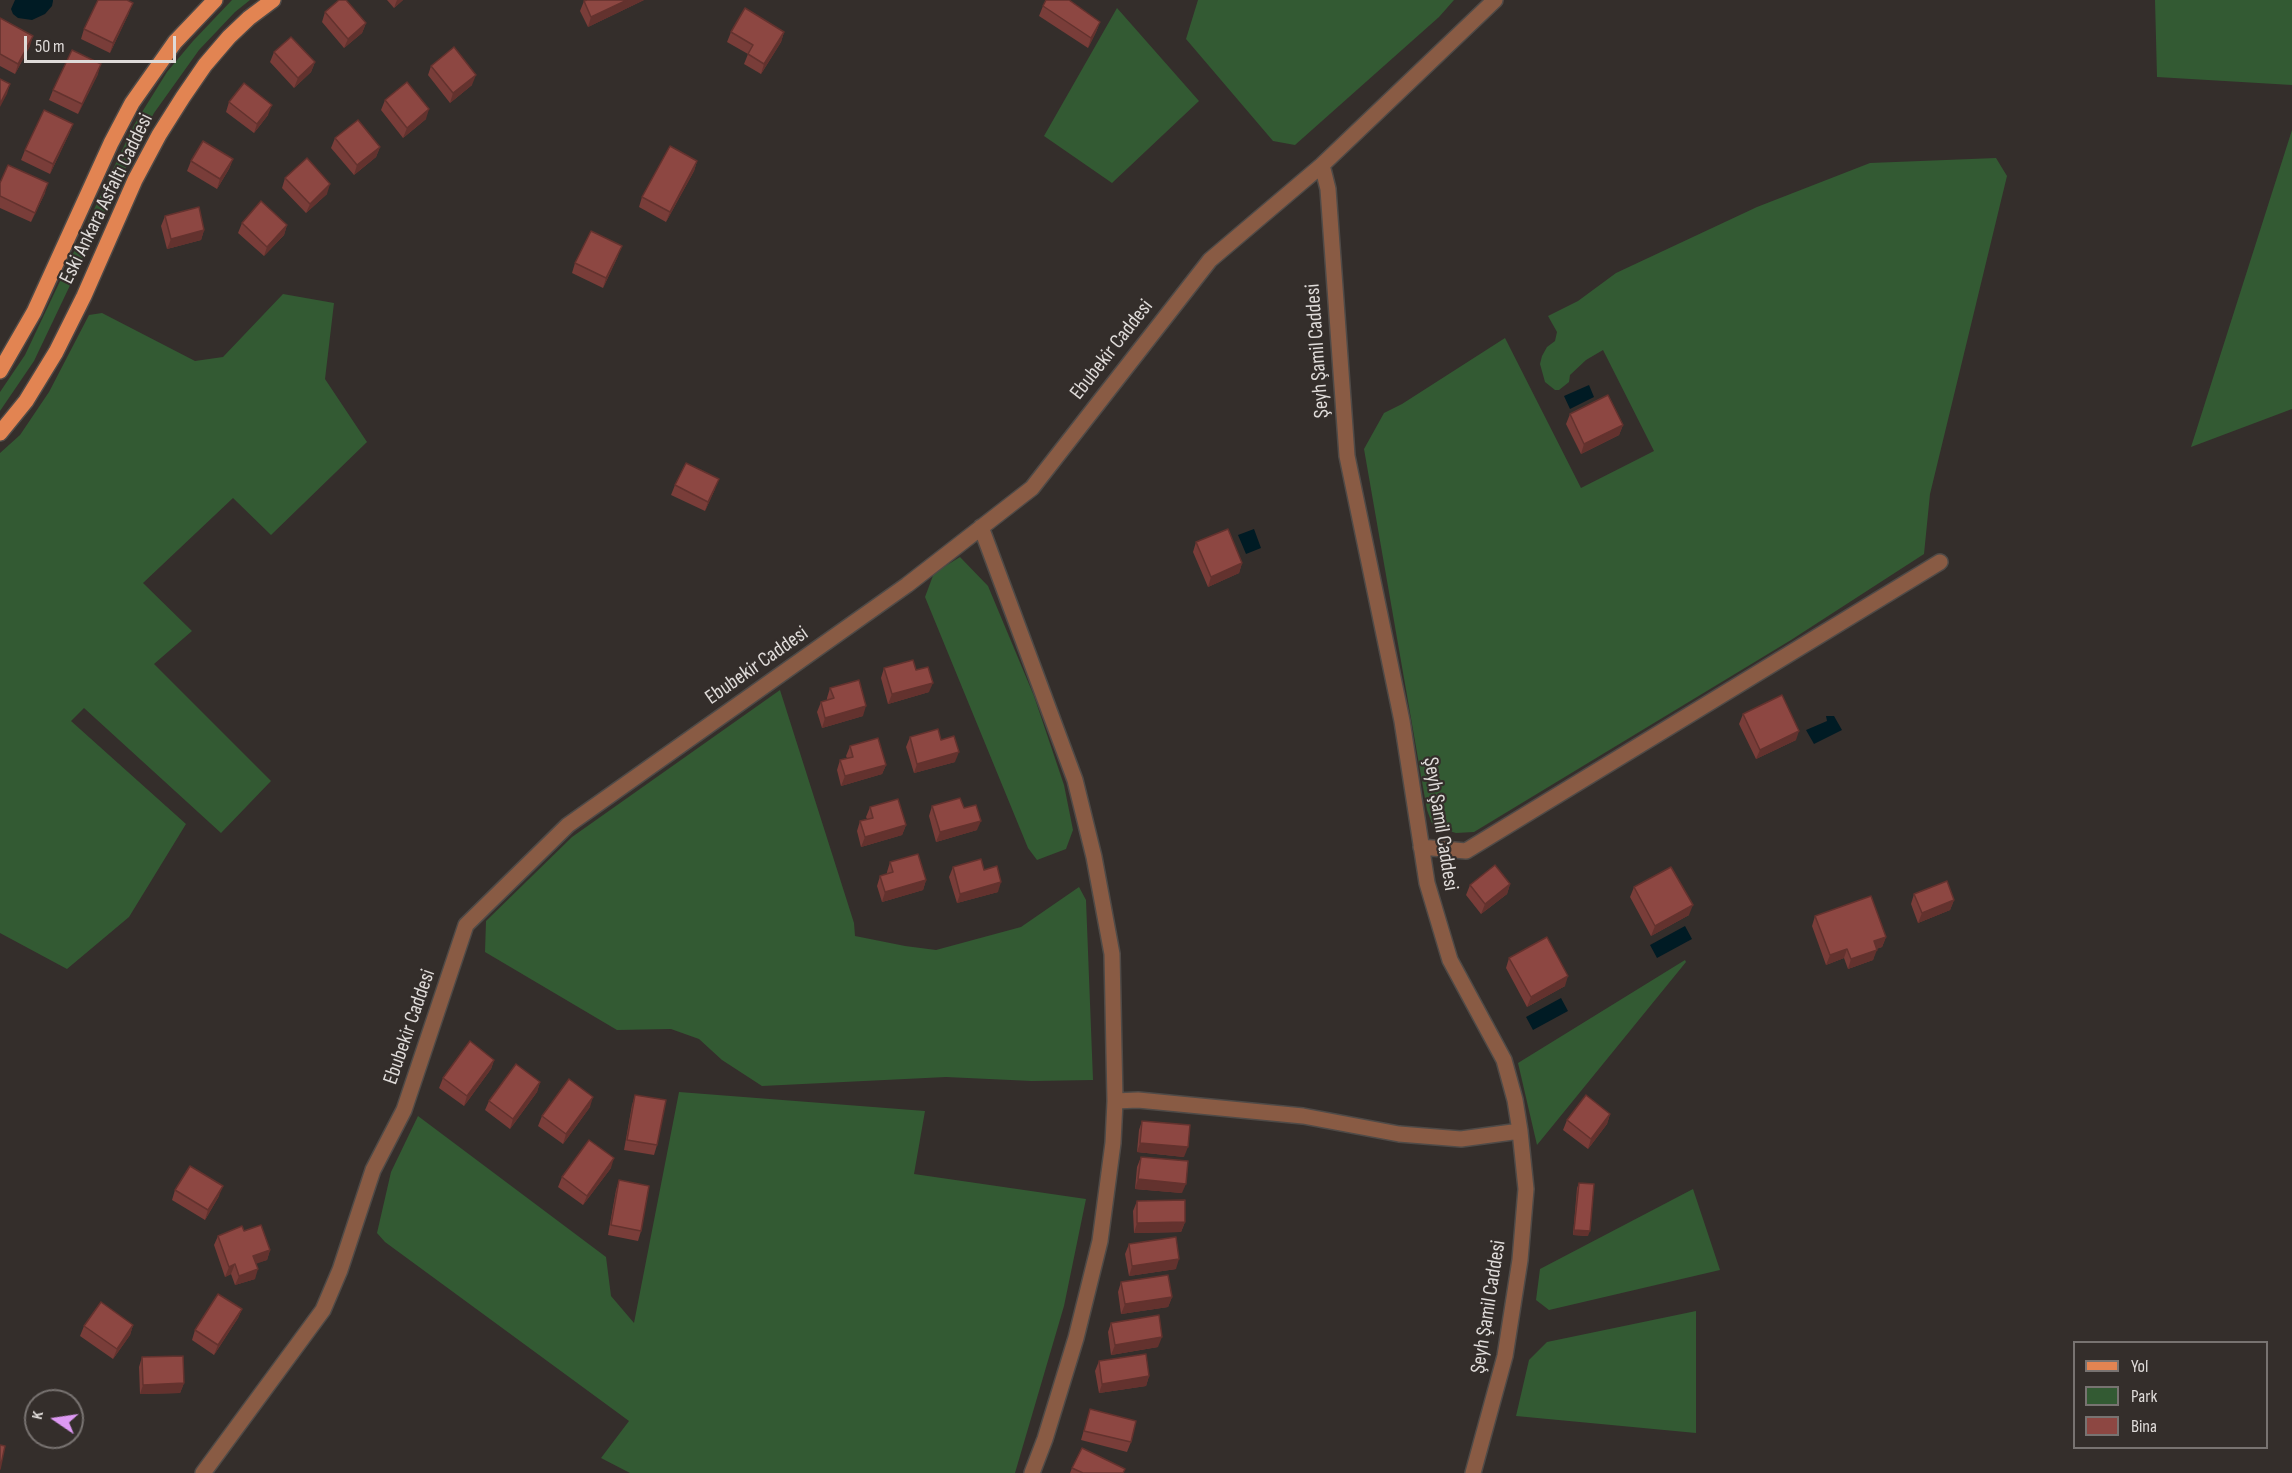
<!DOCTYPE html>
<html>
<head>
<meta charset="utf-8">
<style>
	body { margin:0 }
	#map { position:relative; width:2292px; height:1473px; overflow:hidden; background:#342e2b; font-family:"Sofia Sans Condensed",sans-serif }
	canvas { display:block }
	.legend { position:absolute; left:2073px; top:1341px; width:195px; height:108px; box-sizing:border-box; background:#342e2b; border:2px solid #787371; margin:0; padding:8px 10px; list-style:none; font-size:18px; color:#dfdbd9 }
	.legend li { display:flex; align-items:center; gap:12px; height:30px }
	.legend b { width:30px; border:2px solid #787371 }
	.north { position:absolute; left:24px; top:1389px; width:60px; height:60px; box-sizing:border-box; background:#342e2b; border:2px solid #787371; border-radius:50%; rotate:283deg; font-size:16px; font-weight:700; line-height:24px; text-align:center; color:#dfdbd9 }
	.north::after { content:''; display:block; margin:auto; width:21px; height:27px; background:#dd99f3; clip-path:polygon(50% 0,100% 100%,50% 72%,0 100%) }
	.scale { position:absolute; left:24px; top:36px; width:152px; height:27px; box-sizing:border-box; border:3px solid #dfdbd9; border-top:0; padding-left:8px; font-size:18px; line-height:21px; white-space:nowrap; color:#dfdbd9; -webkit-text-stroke:4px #342e2b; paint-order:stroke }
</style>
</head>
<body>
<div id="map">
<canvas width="2292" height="1473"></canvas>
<ul class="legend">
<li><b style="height:8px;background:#e28452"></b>Yol</li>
<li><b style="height:16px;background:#335a33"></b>Park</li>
<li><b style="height:16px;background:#8d4742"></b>Bina</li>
</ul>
<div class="north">K</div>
<div class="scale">50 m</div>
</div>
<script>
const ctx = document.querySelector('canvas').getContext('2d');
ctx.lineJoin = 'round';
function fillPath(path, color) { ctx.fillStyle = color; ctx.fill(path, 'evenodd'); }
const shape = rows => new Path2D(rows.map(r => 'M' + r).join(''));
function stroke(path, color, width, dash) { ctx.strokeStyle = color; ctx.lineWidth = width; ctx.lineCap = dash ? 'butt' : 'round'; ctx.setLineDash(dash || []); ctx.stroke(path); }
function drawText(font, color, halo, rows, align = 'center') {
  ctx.font = font + ' "Sofia Sans Condensed",sans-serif'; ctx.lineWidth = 4.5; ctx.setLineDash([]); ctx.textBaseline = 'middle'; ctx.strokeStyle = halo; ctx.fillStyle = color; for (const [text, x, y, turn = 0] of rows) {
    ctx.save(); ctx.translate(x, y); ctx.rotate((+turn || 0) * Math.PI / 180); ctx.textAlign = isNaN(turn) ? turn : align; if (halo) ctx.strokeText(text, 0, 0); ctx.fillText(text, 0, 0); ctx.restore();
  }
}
fillPath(shape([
	[232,0,250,0,235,12,199,50,154,113,133,153,34,361,0,411,0,392,25,355,134,125,167,72,193,41],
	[1198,0,1454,0,1439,17,1295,145,1273,141,1186,39],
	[2155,0,2292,0,2292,85,2157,77],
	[1117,8,1199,101,1112,183,1044,136],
	[2292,130,2292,409,2191,447],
	[1996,158,2007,176,1930,494,1924,554,1791,640,1474,832,1456,833,1433,826,1427,810,1364,449,1384,413,1402,404,1505,338,1581,488,1654,451,1603,350,1586,360,1570,375,1569,382,1559,390,1555,390,1545,382,1540,364,1542,356,1547,347,1555,341,1557,332,1548,316,1578,301,1616,273,1757,207,1870,163],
	[283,294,334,303,325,379,367,442,271,535,233,498,143,583,192,631,154,664,271,781,221,833,84,708,71,721,186,824,129,917,67,969,0,933,0,453,20,435,49,392,89,315,102,313,195,361,223,357],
	[960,557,988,586,1034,696,1064,785,1073,830,1066,849,1037,860,1028,848,925,597,934,573],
	[780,690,854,923,855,936,905,946,936,950,1021,927,1079,887,1086,900,1093,1080,1032,1081,946,1077,762,1086,722,1060,699,1039,671,1029,617,1030,485,952,486,921,572,837],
	[1685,960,1686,962,1537,1145,1518,1063],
	[679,1092,925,1111,914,1174,1086,1199,1064,1306,1015,1473,630,1473,601,1458,629,1421,385,1242,377,1233,391,1172,418,1116,606,1257,611,1296,634,1323],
	[1693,1189,1720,1270,1549,1310,1536,1300,1540,1269],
	[1696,1311,1696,1433,1516,1416,1529,1360,1547,1342]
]), '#335a33');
fillPath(shape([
	[15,0,53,0,53,1,52,6,45,14,32,20,18,18,13,14,11,9],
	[1589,385,1594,397,1570,409,1564,396],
	[1254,529,1261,548,1246,554,1238,535],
	[1826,716,1834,716,1842,730,1814,744,1806,730,1827,721],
	[1685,926,1692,939,1657,958,1650,945],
	[1561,998,1568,1011,1533,1030,1526,1017]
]), '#001b24');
const minor = shape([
	[1322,165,1328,189,1347,456,1402,721,1427,883,1450,960,1504,1060,1515,1100,1520,1131,1526,1189,1520,1260,1505,1356,1473,1473],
	[981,527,1075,780,1094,857,1112,954,1115,1101,1113,1143,1100,1241,1076,1338,1045,1439,1032,1473],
	[1421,847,1466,851,1940,562],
	[1115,1101,1138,1100,1303,1116,1399,1134,1461,1139,1520,1131],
	[203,1473,323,1310,340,1270,373,1170,404,1110,466,925,568,825,907,585,1032,488,1210,260,1322,165,1495,0]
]);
const major = shape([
	[0,371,34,312,111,143,132,103,175,42,215,0],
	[0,433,26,401,56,352,84,296,135,180,159,135,183,97,205,65,229,37,249,18,273,0]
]);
stroke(minor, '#4f4a47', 18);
stroke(major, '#4f4a47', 18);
stroke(minor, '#895b44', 15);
stroke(major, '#e28452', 15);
fillPath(shape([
	[387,0,403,0,394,8],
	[644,0,588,27,580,11,584,1],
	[1043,6,1100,22,1096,32,1088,48,1039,16],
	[325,12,366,23,362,33,344,48,322,22],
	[129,13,110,53,81,39,84,29],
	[0,18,30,46,15,74,0,66],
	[731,32,784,32,781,42,761,74,744,64,748,54,727,42],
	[274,52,315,62,311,72,294,88,270,62],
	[431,66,472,85,450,103,428,75],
	[98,74,78,114,49,100,53,90],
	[385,100,426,119,403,138,381,110],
	[229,102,268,115,254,133,226,112],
	[73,124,69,134,50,174,21,160,25,150],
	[335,138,380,147,376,157,354,175,331,148],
	[233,159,229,169,217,189,187,171,191,161],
	[697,161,694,171,666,222,639,207,642,197],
	[285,178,327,194,306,213,282,188],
	[0,183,45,193,31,222,0,208],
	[165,216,204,230,201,240,167,249,161,226],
	[242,223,287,225,284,235,264,256,238,233],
	[618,256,603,288,572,273,575,263],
	[1570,414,1623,425,1619,435,1581,454,1566,424],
	[675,485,715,489,705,511,671,495],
	[1196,542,1242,563,1239,573,1208,587,1193,552],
	[884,668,916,670,929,692,888,704,881,678],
	[830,688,863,716,822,728,817,712,821,702,827,700,827,698],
	[1743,714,1796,740,1756,759,1739,724],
	[910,737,941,740,955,762,914,773,906,747],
	[850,746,886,765,882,774,841,786,837,770,840,760,847,758,846,756],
	[932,806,964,808,977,830,936,842,929,816],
	[870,807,906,825,902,835,861,847,857,831,860,821,867,819,866,817],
	[890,862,926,880,923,890,882,902,877,886,880,876,887,874,887,872],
	[953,867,984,870,998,892,957,903,949,877],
	[1510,884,1507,894,1481,914,1466,895,1470,885],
	[1634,887,1689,915,1651,936,1630,897],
	[1914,894,1954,900,1950,910,1918,923,1911,904],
	[1815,916,1886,937,1882,947,1876,949,1873,960,1848,969,1844,958,1826,965,1812,926],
	[1509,958,1565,986,1527,1007,1506,968],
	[494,1060,491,1069,464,1106,439,1088,443,1078],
	[540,1082,537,1092,510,1129,485,1110,489,1101],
	[635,1095,657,1145,654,1155,624,1150,632,1105],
	[590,1107,563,1144,538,1126,542,1116],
	[1610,1114,1607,1124,1588,1149,1563,1130,1567,1120],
	[1142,1121,1184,1157,1137,1152,1139,1130],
	[1141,1157,1182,1193,1135,1189,1137,1167],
	[611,1168,583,1205,558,1187,562,1177],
	[619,1180,641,1231,638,1241,608,1235,616,1190],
	[1579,1183,1588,1236,1573,1235,1577,1188],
	[175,1190,219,1196,205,1220,172,1200],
	[1137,1201,1185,1222,1181,1232,1134,1233,1133,1211],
	[244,1231,270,1250,267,1260,256,1263,255,1279,235,1285,231,1274,225,1277,214,1245,218,1236],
	[1129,1244,1176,1269,1129,1276,1125,1254],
	[1121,1282,1172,1297,1168,1307,1121,1314,1118,1292],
	[242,1309,238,1318,214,1355,192,1340,195,1330],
	[1111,1323,1158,1347,1111,1355,1108,1332],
	[133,1325,130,1335,113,1359,80,1336,84,1326],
	[142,1357,184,1383,180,1393,140,1394,139,1367],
	[1099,1361,1149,1376,1146,1386,1099,1393,1095,1371],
	[1090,1409,1131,1442,1127,1452,1081,1440],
	[1072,1468,1123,1473,1070,1473]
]), '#793d39');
fillPath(shape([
	[397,0,403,0,394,8],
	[627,0,644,0,588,27,591,17],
	[133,3,129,13,110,53,113,43],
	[1100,22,1096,32,1088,48,1091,38],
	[366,23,362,33,344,48,348,39],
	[784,32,781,42,761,74,764,64],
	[33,36,30,46,15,74,18,64],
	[315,62,311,72,294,88,298,78],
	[101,64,98,74,78,114,82,104],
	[476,75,472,85,450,103,453,93],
	[10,84,7,94,0,107,0,104],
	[272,105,268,115,254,133,257,124],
	[429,109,426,119,403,138,407,128],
	[73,124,69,134,50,174,53,164],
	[380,147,376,157,354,175,357,165],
	[233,159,229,169,217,189,220,179],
	[697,161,694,171,666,222,670,212],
	[48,183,45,193,31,222,35,213],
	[330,184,327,194,306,213,310,204],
	[287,225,284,235,264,256,267,247],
	[204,230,201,240,167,249,171,239],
	[622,246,618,256,603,288,606,278],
	[1623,425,1619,435,1581,454,1584,444],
	[719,479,715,489,705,511,708,502],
	[1242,563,1239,573,1208,587,1211,577],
	[933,683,929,692,888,704,892,694],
	[866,706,863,716,822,728,825,718],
	[1799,731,1796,740,1756,759,1760,750],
	[959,752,955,762,914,773,917,764],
	[886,765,882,774,841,786,845,776],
	[981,821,977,830,936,842,940,832],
	[906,825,902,835,861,847,865,837],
	[926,880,923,890,882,902,885,892],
	[1001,882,998,892,957,903,960,894],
	[1510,884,1507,894,1481,914,1485,904],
	[1954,900,1950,910,1918,923,1922,913],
	[1693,905,1689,915,1651,936,1655,926],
	[1886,937,1882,947,1870,951,1874,941],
	[1847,949,1844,958,1826,965,1830,955],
	[1877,950,1873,960,1848,969,1851,959],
	[1568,976,1565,986,1527,1007,1531,997],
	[494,1060,491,1069,464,1106,467,1096],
	[540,1082,537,1092,510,1129,513,1119],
	[593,1097,590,1107,563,1144,566,1134],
	[1610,1114,1607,1124,1588,1149,1591,1139],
	[1140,1143,1188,1147,1184,1157,1137,1152],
	[614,1158,611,1168,583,1205,587,1196],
	[1138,1179,1186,1184,1182,1193,1135,1189],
	[223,1186,219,1196,205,1220,208,1210],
	[1185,1222,1181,1232,1134,1233,1137,1223],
	[1574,1230,1590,1231,1588,1236,1573,1235],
	[270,1250,267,1260,250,1266,253,1256],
	[1179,1259,1176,1269,1129,1276,1132,1266],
	[235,1264,231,1274,225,1277,229,1267],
	[258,1269,255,1279,235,1285,239,1276],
	[1172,1297,1168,1307,1121,1314,1125,1304],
	[242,1309,238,1318,214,1355,218,1345],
	[133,1325,130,1335,113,1359,117,1349],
	[1162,1337,1158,1347,1111,1355,1115,1345],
	[1149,1376,1146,1386,1099,1393,1102,1384],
	[184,1383,180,1393,140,1394,143,1385]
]), '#63322e');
const building = shape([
	[98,0,127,0,133,3,113,43,84,29,98,0],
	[339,0,346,0,366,23,348,39,325,12,339,0],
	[587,0,627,0,591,17,584,1,587,0],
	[1046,0,1069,0,1100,22,1091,38,1043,6,1046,0],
	[745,8,784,32,764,64,748,54,753,45,731,32,745,8],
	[0,18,33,36,18,64,0,54,0,18],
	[291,37,315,62,298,78,274,52,291,37],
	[454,47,476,75,453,93,431,66,454,47],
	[72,50,101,64,82,104,53,90,72,50],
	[0,79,10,84,0,104,0,79],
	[407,82,429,109,407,128,385,100,407,82],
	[244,83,272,105,257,124,229,102,244,83],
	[44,110,73,124,53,164,25,150,44,110],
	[358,120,380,147,357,165,335,138,358,120],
	[203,141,233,159,220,179,191,161,203,141],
	[670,146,697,161,670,212,642,197,670,146],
	[307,158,330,184,310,204,285,178,307,158],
	[8,165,48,183,35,213,0,196,0,183,8,165],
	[261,201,287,225,267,247,242,223,261,201],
	[199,207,204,230,171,239,165,216,199,207],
	[591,231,622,246,606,278,575,263,591,231],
	[1608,395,1623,425,1584,444,1570,414,1608,395],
	[686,463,719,479,708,502,675,485,686,463],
	[1228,529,1242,563,1211,577,1196,542,1228,529],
	[913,660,916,670,928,667,933,683,892,694,884,668,913,660],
	[859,680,866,706,825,718,821,702,834,698,830,688,859,680],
	[1782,695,1799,731,1760,750,1743,714,1782,695],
	[938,729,941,740,954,736,959,752,917,764,910,737,938,729],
	[878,738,886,765,845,776,840,760,853,757,850,746,878,738],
	[960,798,964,808,976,805,981,821,940,832,932,806,960,798],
	[898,799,906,825,865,837,860,821,873,818,870,807,898,799],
	[918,854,926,880,885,892,880,876,893,872,890,862,918,854],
	[981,859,984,870,997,866,1001,882,960,894,953,867,981,859],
	[1495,865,1510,884,1485,904,1470,885,1495,865],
	[1671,867,1693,905,1655,926,1634,887,1671,867],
	[1947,881,1954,900,1922,913,1914,894,1947,881],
	[1871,896,1886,937,1874,941,1877,950,1851,959,1847,949,1830,955,1815,916,1871,896],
	[1547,937,1568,976,1531,997,1509,958,1547,937],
	[470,1041,494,1060,467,1096,443,1078,470,1041],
	[516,1064,540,1082,513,1119,489,1101,516,1064],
	[569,1079,593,1097,566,1134,542,1116,569,1079],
	[635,1095,666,1100,657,1145,627,1140,635,1095],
	[1586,1095,1610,1114,1591,1139,1567,1120,1586,1095],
	[1142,1121,1190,1125,1188,1147,1140,1143,1142,1121],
	[589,1140,614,1158,587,1196,562,1177,589,1140],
	[1141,1157,1188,1161,1186,1184,1138,1179,1141,1157],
	[190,1166,223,1186,208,1210,175,1190,190,1166],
	[619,1180,649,1186,641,1231,611,1225,619,1180],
	[1579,1183,1594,1184,1590,1231,1574,1230,1579,1183],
	[1185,1200,1185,1222,1137,1223,1137,1201,1185,1200],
	[261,1225,270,1250,253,1256,258,1269,239,1276,235,1264,229,1267,218,1236,242,1226,244,1231,261,1225],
	[1176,1237,1179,1259,1132,1266,1129,1244,1176,1237],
	[1168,1275,1172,1297,1125,1304,1121,1282,1168,1275],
	[218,1294,242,1309,218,1345,195,1330,218,1294],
	[101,1302,133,1325,117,1349,84,1326,101,1302],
	[1159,1315,1162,1337,1115,1345,1111,1323,1159,1315],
	[1146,1354,1149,1376,1102,1384,1099,1361,1146,1354],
	[183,1356,184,1383,143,1385,142,1357,183,1356],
	[1090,1409,1136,1421,1131,1442,1084,1431,1090,1409],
	[0,1445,5,1446,0,1469,0,1445],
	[1082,1448,1125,1469,1123,1473,1083,1473,1072,1468,1082,1448]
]);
fillPath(building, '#8d4742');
stroke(building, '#63322e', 1.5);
drawText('21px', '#dfdbd9', '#342e2b', [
	["Eski Ankara Asfaltı Caddesi",107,199,-64],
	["Ebubekir Caddesi",1112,350,-52],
	["Şeyh Şamil Caddesi",1318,351,-94],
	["Ebubekir Caddesi",757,666,-35],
	["Şeyh Şamil Caddesi",1440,824,81],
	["Ebubekir Caddesi",410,1027,-71],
	["Şeyh Şamil Caddesi",1489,1307,-81]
]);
</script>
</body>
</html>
